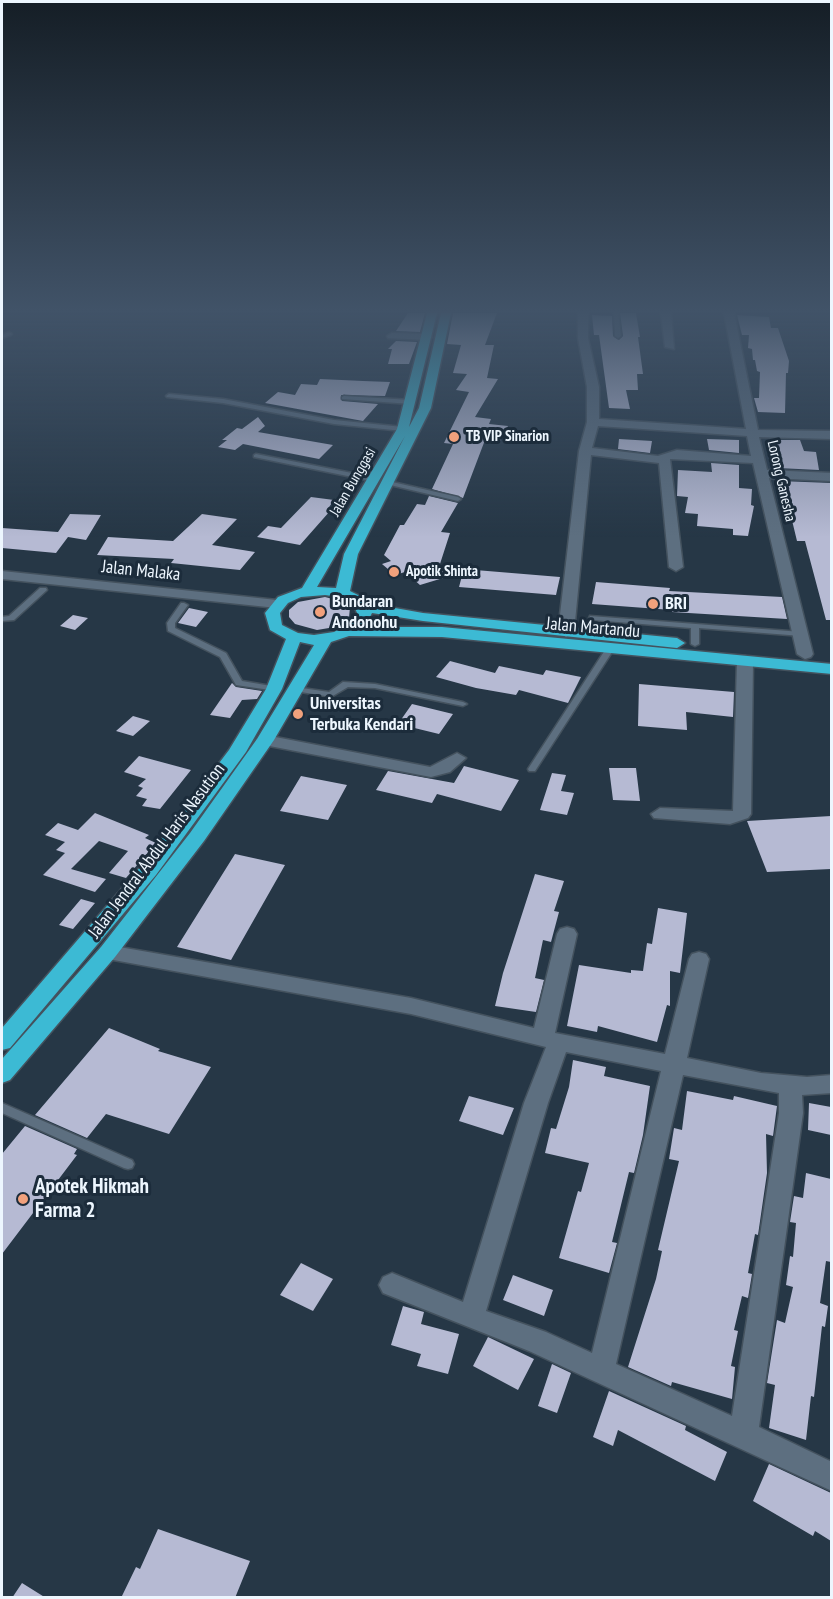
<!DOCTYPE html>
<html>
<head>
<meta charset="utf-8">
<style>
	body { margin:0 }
	#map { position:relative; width:833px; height:1599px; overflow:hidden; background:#263746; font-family:"PT Sans Narrow",sans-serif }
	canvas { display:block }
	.frame { position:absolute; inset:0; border:3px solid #edf6fe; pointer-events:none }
</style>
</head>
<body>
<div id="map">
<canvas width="833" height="1599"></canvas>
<div class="frame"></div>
</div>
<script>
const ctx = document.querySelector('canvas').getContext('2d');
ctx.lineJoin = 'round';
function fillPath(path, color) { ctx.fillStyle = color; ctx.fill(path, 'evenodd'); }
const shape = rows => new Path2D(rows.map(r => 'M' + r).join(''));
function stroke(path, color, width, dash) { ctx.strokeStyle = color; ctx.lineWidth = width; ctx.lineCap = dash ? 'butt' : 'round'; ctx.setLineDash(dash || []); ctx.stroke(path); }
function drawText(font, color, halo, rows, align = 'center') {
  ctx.font = font + ' "PT Sans Narrow",sans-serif'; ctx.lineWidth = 6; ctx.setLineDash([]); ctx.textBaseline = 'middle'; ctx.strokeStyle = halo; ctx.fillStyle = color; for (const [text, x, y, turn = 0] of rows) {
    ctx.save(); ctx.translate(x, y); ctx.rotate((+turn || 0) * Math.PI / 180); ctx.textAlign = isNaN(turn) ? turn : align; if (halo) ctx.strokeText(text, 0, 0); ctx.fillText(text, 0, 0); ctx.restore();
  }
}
fillPath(shape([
	[408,313,425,313,420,332,396,331],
	[453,313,497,313,485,345,494,345,487,378,498,379,475,417,491,419,489,424,508,426,500,441,485,440,463,498,432,489,453,444,444,443,469,392,456,390,467,374,453,373,461,345,447,344],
	[620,313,636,313,640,337,638,337,643,374,637,374,638,390,626,390,630,409,609,408,599,335,594,335,592,315,612,316,613,336,619,340,623,336],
	[737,315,769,317,771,328,778,328,789,361,788,373,786,373,785,413,758,412,754,398,759,398,760,372,757,371,755,360,753,360,752,349,748,348,749,335,742,335],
	[396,341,417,342,409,364,388,364,392,349,388,349],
	[320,379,363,381,390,382,385,396,341,395,342,401,378,404,363,421,265,403,278,392,295,395,301,384,317,385],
	[258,417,265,426,258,432,333,445,319,459,243,444,235,450,218,447,227,440,222,440,237,428,242,429],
	[619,439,652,441,650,453,618,449],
	[707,439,739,440,739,453,709,450],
	[776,440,800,440,804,451,816,452,819,470,778,468],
	[711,463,739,465,739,488,752,489,751,505,754,506,748,536,733,535,733,529,697,526,698,514,685,513,688,497,677,496,678,470,712,472],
	[779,481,831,483,831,620,826,620,805,541,797,541,789,508,780,507],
	[429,496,458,503,441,532,450,533,439,567,560,577,556,595,459,587,463,572,420,585,405,572,395,575,382,564,391,561,384,555,400,525,404,525,417,504,425,505],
	[311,497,334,500,327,510,330,511,300,545,257,537,268,526,281,528],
	[70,514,101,515,86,540,68,537,56,553,2,548,2,528,58,532],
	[202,514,237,519,212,545,255,552,240,570,171,563,174,559,97,555,108,537,173,541],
	[596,582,670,588,669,591,782,597,787,619,672,612,672,610,592,604],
	[325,597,345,602,350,607,349,618,335,627,317,630,295,624,289,617,289,610,298,602],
	[189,608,208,612,196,627,178,623],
	[73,615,88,618,75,630,60,626],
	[450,661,495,673,499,666,543,675,546,670,581,677,568,703,519,690,516,695,476,688,436,677],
	[232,683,236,687,262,691,257,699,242,700,230,718,210,715],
	[639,684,734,692,733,717,686,712,687,730,638,726],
	[412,704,453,714,439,734,398,724],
	[133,716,150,721,133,736,116,731],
	[139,756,191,770,160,809,142,806,147,799,136,796,143,788,138,786,146,779,124,772],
	[464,766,519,780,501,811,437,794,432,803,376,790,388,771,454,783],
	[609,768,636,768,640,801,613,800],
	[552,773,566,775,561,791,574,793,567,815,540,810],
	[301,776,347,785,328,820,280,811],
	[95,813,149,835,145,838,156,843,126,878,109,873,128,851,99,841,71,869,106,879,95,892,43,875,65,853,56,850,65,842,45,835,58,823,78,830],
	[831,816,831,869,767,872,747,821],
	[235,854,285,865,231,960,177,947],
	[535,874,564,881,554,911,559,912,551,942,543,940,535,978,544,980,536,1012,495,1006,503,973],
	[81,899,95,903,73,929,59,925],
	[658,908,687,913,680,973,670,971,670,1006,667,1005,657,1042,598,1026,597,1032,567,1026,579,965,631,973,631,970,643,971,647,943,652,944],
	[109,1028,160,1049,158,1051,211,1067,169,1134,106,1114,87,1138,35,1115],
	[573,1060,606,1067,604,1076,650,1086,643,1135,634,1173,629,1172,612,1242,617,1243,609,1273,559,1258,578,1191,581,1192,589,1163,545,1153,551,1128,556,1129,569,1087],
	[687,1091,733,1100,734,1096,777,1106,773,1136,766,1134,767,1173,758,1235,755,1234,748,1273,752,1274,748,1298,742,1296,734,1330,738,1331,731,1366,735,1367,732,1399,672,1382,671,1386,628,1367,656,1279,662,1251,658,1250,679,1161,669,1159,674,1128,682,1130],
	[469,1096,514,1108,503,1135,459,1121],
	[809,1103,831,1107,831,1135,808,1130],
	[25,1126,77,1149,74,1154,77,1155,2,1254,2,1154],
	[806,1173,831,1179,831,1262,826,1261,820,1303,828,1306,825,1327,822,1326,814,1397,811,1396,806,1440,769,1428,775,1385,767,1383,777,1320,785,1323,793,1287,786,1285,790,1256,793,1257,796,1223,790,1222,794,1196,803,1198],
	[301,1263,333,1279,313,1311,280,1295],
	[513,1275,553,1290,544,1316,503,1300],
	[403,1306,424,1312,421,1324,459,1334,448,1374,417,1366,421,1354,391,1345],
	[488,1337,534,1359,518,1390,473,1366],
	[552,1364,571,1373,557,1413,538,1406],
	[609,1391,686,1426,685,1430,727,1452,715,1481,618,1430,613,1446,593,1437],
	[769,1464,831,1493,831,1541,815,1531,813,1536,753,1501],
	[158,1529,250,1561,235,1598,121,1598,136,1567,140,1569],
	[22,1583,46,1598,12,1598]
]), '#b6bad3');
const lane = shape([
	[614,313,618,313,621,336,618,338,615,336,614,313],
	[9,332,12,334,11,335,2,338,2,335,9,332],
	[169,394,223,399,334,420,403,427,406,429,403,431,334,424,223,403,167,397,166,396,169,394],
	[344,396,411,400,414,402,411,404,342,399,342,397,344,396],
	[256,454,372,477,375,479,372,481,254,457,254,455,256,454],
	[388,481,458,497,461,499,458,501,386,484,385,483,388,481],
	[40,588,46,588,47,590,14,620,2,621,2,617,9,616,40,588],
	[181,603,184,603,188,605,175,623,175,628,226,653,242,681,277,687,278,689,277,691,236,685,220,657,168,631,167,623,181,603],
	[590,616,802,632,806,634,802,636,699,628,699,644,695,646,691,644,691,628,593,620,589,618,590,616],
	[607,647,613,647,614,649,535,771,529,771,528,769,607,647],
	[343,682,375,684,463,702,467,704,463,706,375,688,348,687,331,697,295,691,291,689,295,687,329,692,343,682],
	[2,1103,132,1160,134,1164,132,1168,128,1169,124,1168,2,1113,2,1103]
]);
const street = shape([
	[578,313,588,313,588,338,599,387,599,419,746,429,724,313,734,313,758,430,832,431,832,439,759,437,767,470,832,473,832,481,769,478,813,654,811,657,805,659,797,654,753,463,670,459,683,567,676,571,669,567,659,463,591,455,574,632,566,637,558,632,579,451,587,422,587,387,578,338,578,313],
	[598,426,747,436,751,456,677,450,658,456,592,448,598,426],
	[661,313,671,313,674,349,665,347,661,313],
	[392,333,427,334,432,337,427,340,388,338,387,336,392,333],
	[745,656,753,661,751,814,748,818,730,824,654,818,651,814,660,808,733,811,737,661,745,656],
	[265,735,430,767,457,753,466,758,450,772,431,777,259,744,256,740,265,735],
	[567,927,574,929,577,934,555,1033,665,1054,689,959,692,954,699,952,706,954,709,959,687,1058,761,1073,807,1077,832,1075,832,1093,802,1095,803,1113,759,1427,832,1462,832,1491,529,1351,383,1293,379,1285,383,1277,392,1273,463,1302,524,1103,546,1047,411,1014,108,959,101,957,98,952,101,947,108,945,411,998,534,1028,557,934,560,929,567,927],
	[566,1052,661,1071,592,1353,546,1332,486,1311,548,1103,566,1052],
	[683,1075,779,1093,779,1113,732,1416,616,1364,683,1075]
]);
const secondary = shape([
	[2,571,277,600,284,604,277,608,2,579,2,571]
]);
const highway = shape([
	[427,313,437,313,409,427,419,408,441,313,451,313,431,408,358,554,350,591,364,598,367,603,423,613,677,638,685,643,677,648,423,621,372,613,365,627,442,627,832,664,832,674,442,637,349,636,331,642,274,740,204,841,115,957,10,1080,2,1083,2,1059,101,947,190,833,257,739,314,645,300,642,282,689,246,752,156,875,10,1048,2,1050,2,1028,142,865,229,750,266,689,286,639,270,630,265,613,278,597,302,588,397,429,427,313],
	[405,436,344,554,336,588,317,587,405,436],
	[325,595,339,597,353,604,358,615,354,621,334,632,314,635,298,633,282,625,280,613,288,603,301,597,325,595]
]);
stroke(lane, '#44525e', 3);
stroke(street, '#44525e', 3);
stroke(secondary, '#44525e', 3);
stroke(highway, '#44525e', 3);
fillPath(lane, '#5d6f80');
fillPath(street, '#5d6f80');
fillPath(secondary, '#5d6f80');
fillPath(highway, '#3cbad4');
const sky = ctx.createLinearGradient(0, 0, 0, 537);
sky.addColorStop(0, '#151e26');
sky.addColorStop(0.58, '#415368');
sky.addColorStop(1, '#41536800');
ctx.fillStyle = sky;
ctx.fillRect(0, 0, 833, 537);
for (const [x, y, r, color] of [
	[454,437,6,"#f1a17c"],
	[394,572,6,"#f1a17c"],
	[653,604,6,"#f1a17c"],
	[320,612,6,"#f1a17c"],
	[298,714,6,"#f1a17c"],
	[23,1199,6,"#f1a17c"]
]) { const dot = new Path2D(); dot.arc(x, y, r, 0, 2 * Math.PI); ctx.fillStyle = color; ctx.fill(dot); stroke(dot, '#1c2c3b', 2); }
drawText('bold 15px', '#edf6fe', '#1c2c3b', [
	["TB VIP Sinarion",466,437],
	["Apotik Shinta",406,572]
], 'left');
drawText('15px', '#edf6fe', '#1c2c3b', [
	["Lorong Ganesha",781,481,77],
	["Jalan Bunggasi",353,482,-60]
]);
drawText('18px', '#edf6fe', '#1c2c3b', [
	["Jalan Malaka",141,571,6],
	["Jalan Martandu",593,628,5],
	["Jalan Jendral Abdul Haris Nasution",157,851,-53]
]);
drawText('bold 18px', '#edf6fe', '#1c2c3b', [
	["Bundaran",332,602],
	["Andonohu",332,623],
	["BRI",665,604],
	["Universitas",310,704],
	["Terbuka Kendari",310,725]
], 'left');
drawText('bold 21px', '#edf6fe', '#1c2c3b', [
	["Apotek Hikmah",35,1187],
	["Farma 2",35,1211]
], 'left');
</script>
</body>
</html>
